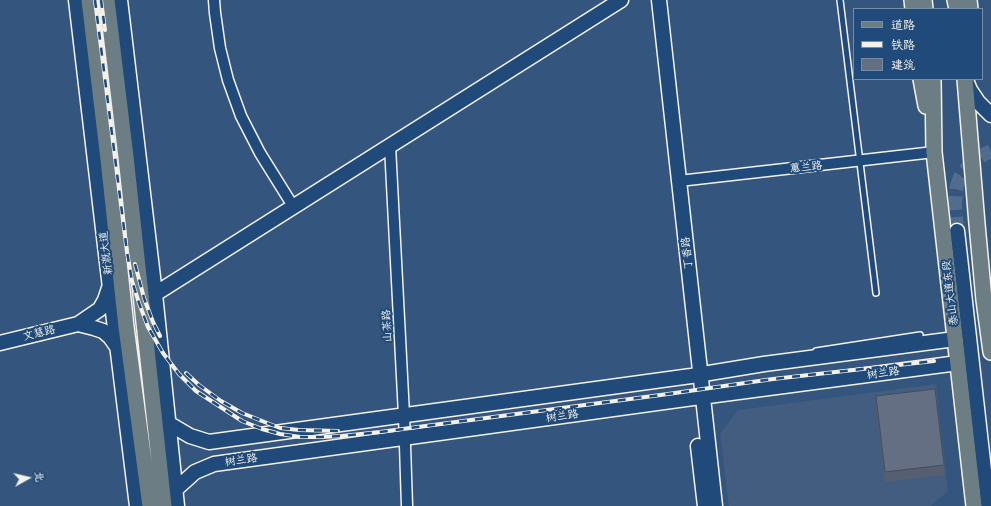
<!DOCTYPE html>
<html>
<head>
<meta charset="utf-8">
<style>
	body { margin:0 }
	#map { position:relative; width:991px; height:506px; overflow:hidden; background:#34557d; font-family:Mali,"LXGW WenKai TC",sans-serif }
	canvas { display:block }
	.legend { position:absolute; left:853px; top:8px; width:130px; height:72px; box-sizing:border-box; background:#1f4a7a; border:1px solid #748da6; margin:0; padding:5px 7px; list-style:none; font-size:12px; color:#f4f1e8 }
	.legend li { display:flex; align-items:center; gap:8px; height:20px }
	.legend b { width:20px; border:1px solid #748da6 }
	.north { position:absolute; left:8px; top:458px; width:40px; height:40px; -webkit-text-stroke:3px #1f4a7a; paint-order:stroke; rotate:82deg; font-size:11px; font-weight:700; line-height:16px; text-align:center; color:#f4f1e8 }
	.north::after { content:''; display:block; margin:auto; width:14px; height:18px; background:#f4f1e8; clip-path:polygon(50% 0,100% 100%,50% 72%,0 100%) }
</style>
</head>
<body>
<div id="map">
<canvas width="991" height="506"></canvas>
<ul class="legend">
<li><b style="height:5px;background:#6c7e84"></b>道路</li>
<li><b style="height:5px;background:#f4f1e8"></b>铁路</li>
<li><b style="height:11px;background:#646f83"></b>建筑</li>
</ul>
<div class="north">北</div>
</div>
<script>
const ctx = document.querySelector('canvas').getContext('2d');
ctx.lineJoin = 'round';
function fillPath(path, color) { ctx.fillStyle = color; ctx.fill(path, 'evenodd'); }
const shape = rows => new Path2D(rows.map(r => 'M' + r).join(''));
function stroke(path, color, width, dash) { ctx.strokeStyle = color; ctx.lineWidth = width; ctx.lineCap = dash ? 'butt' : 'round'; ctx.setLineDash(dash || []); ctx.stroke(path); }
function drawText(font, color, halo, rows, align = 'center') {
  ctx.font = font + ' Mali,"LXGW WenKai TC",sans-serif'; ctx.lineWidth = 4; ctx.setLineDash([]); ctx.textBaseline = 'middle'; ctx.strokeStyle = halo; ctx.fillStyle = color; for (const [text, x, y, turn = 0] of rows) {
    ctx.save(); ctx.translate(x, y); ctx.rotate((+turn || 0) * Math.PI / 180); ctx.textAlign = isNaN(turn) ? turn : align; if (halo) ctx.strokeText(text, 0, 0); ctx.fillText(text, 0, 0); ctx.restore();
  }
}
fillPath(shape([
	[936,384,948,491,931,506,729,506,720,434,738,410]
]), '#425d7f');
stroke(shape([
	[957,231,955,205,956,189,960,177,968,166,983,155,991,151]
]), '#516c8d', 14, [14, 7]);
const lane = shape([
	[840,0,876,293],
	[816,351,920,335]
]);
const street = shape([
	[214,0,215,13,220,48,228,80,241,116,260,153,293,206],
	[390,146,404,415,407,506],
	[679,181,934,152]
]);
const secondary = shape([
	[76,0,110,288,137,506],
	[120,0,155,294,177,506],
	[659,0,715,506],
	[966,80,970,90,978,102,991,115],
	[957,231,988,506],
	[155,294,621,0],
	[78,324,94,328,103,331,110,337,117,347],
	[0,343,78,324,100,309,105,300,109,288],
	[168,423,190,436,209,442,691,376,764,364,955,339],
	[698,446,705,506],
	[175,490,195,472,214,464,693,398,958,363]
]);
const primary = shape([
	[89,0,108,159,126,327,150,506],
	[107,0,126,157,164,506],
	[912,0,913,9],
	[924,0,925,9],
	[955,0,957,9],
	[969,0,970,9],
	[921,79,926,106],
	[933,79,934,152,974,506],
	[965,79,977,224,984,300,991,352]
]);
stroke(lane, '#f4f1e8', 8);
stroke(street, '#f4f1e8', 13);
stroke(secondary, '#f4f1e8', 17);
stroke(primary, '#f4f1e8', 18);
stroke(lane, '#1f4a7a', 5);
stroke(street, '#1f4a7a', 10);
stroke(secondary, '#1f4a7a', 14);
stroke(primary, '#6c7e84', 15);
const rail = shape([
	[95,0,127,252,132,281,139,303,148,327,163,353,179,374,196,391,242,421,262,429,280,434,300,437,321,437,342,436,380,432,668,394,773,379,934,361],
	[101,0,105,30],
	[135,264,144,298,153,322,160,336],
	[186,373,199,385,221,401,242,413,262,421,280,428,299,430,338,431]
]);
stroke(rail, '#f4f1e8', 4);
stroke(rail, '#1f4a7a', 2.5, [8]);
fillPath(shape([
	[876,396,944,465,944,475,885,482,876,406]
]), '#565f71');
const building = shape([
	[935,389,944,465,885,472,876,396,935,389]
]);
fillPath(building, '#646f83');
stroke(building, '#464e5c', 1);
drawText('11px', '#f4f1e8', '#1f4a7a', [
	["蕙兰路",806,167,-6],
	["新溉大道",106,253,-97],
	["丁香路",687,253,-96],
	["泰山大道东段",950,293,-97],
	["山茶路",387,326,-93],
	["文慧路",39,333,-14],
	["树兰路",883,373,-8],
	["树兰路",562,416,-8],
	["树兰路",241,460,-8]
]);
</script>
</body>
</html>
